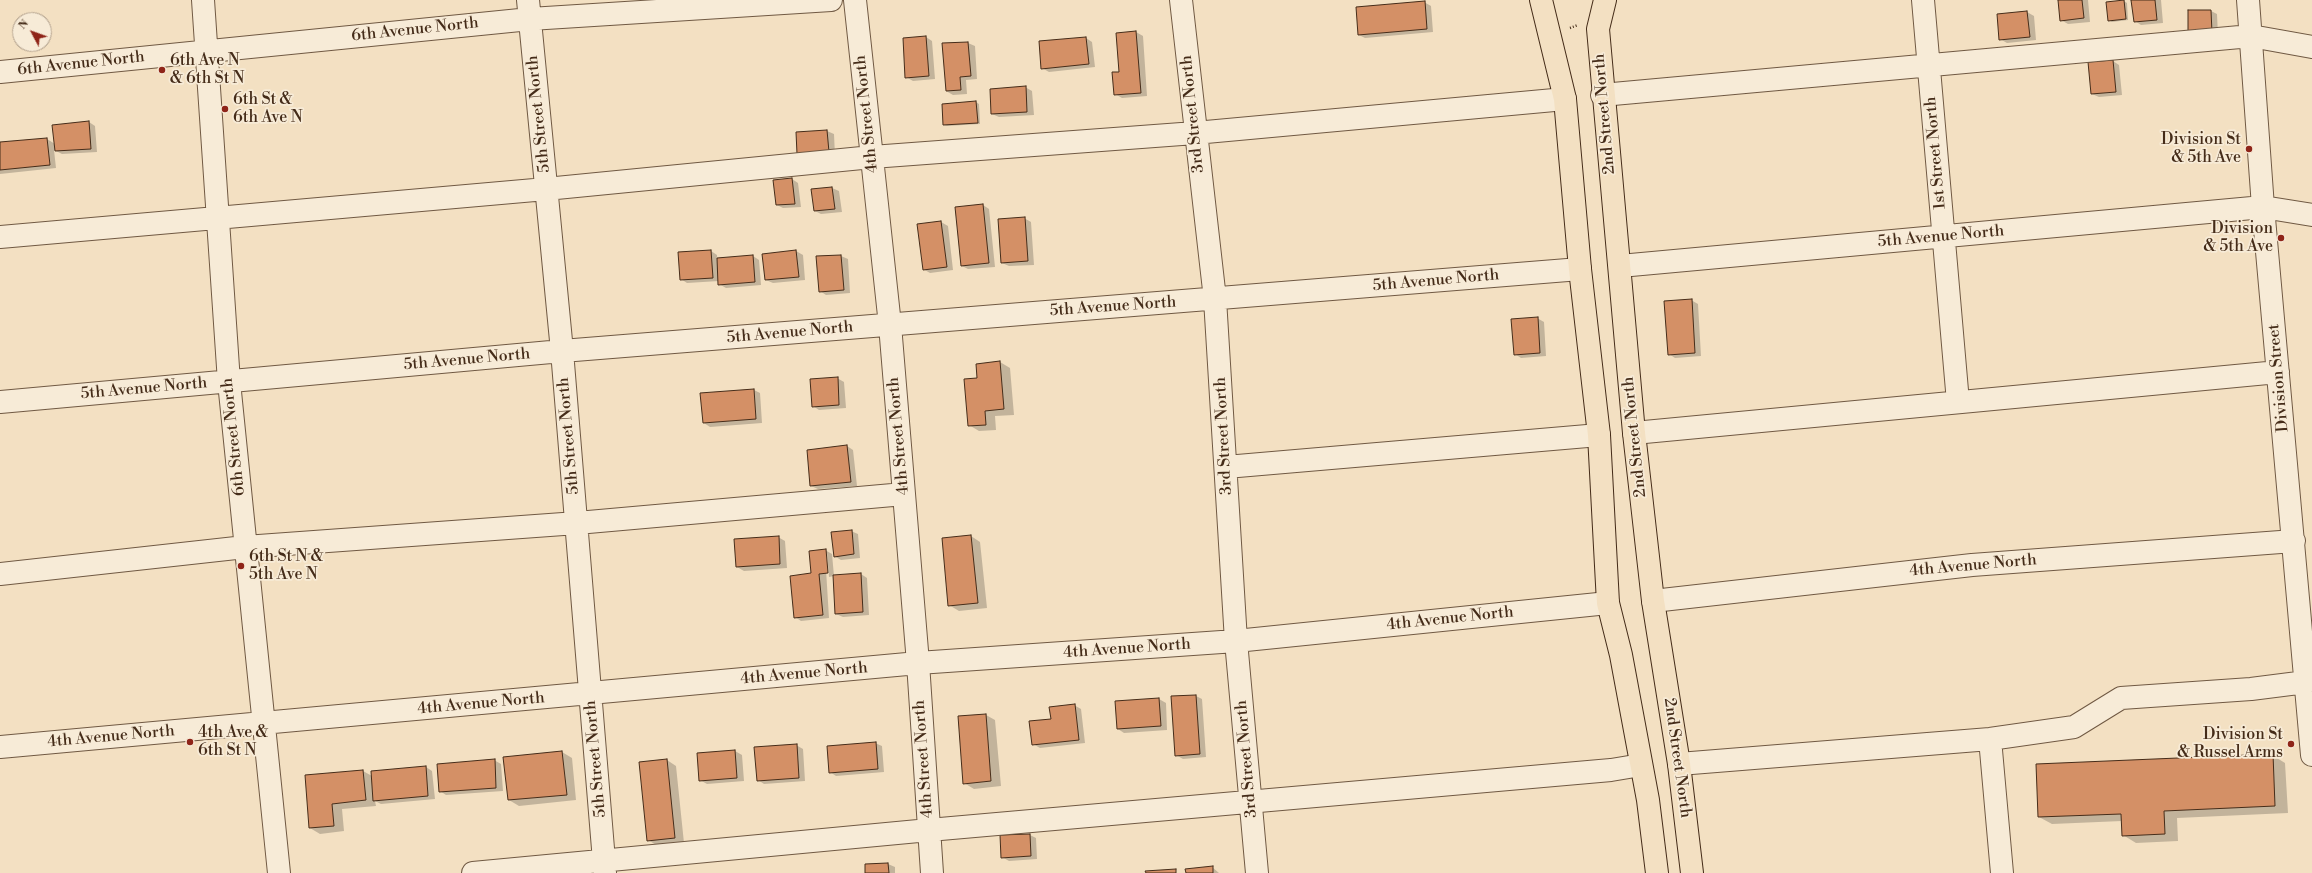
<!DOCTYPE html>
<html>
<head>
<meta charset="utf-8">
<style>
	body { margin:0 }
	#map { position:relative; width:2312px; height:873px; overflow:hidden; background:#f3e0c2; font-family:"Libre Bodoni",serif }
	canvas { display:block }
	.north { position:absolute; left:12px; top:12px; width:40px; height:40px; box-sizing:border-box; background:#f7ebd7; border:1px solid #b09f8b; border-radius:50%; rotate:311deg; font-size:11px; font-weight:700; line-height:16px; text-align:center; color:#452c19 }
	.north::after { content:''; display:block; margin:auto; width:14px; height:18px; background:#8f2418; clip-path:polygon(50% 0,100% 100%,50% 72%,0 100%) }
</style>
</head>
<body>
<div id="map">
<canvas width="2312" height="873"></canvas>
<div class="north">N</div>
</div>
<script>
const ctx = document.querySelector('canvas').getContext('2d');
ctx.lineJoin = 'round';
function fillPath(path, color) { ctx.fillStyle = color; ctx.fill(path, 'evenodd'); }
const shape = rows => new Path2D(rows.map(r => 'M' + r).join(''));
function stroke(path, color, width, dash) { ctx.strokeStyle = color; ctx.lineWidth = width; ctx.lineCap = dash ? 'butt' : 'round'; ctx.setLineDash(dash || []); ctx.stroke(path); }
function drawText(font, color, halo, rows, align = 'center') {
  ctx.font = font + ' "Libre Bodoni",serif'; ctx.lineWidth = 3.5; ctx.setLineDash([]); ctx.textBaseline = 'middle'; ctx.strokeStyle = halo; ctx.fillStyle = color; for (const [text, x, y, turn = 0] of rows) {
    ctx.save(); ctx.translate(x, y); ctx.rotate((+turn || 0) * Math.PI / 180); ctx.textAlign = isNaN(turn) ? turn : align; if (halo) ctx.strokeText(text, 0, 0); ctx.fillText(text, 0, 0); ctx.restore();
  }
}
fillPath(shape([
	[2059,0,2088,0,2090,22,2068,24,2061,20],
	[2132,0,2161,0,2163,23,2141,25,2135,21],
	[2124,1,2127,3,2128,20,2112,22,2109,20],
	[1424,2,1431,6,1433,32,1365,38,1359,35],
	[2211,11,2217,14,2218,36,2196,37],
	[2027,12,2034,16,2036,40,2007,43,2000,39],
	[1136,32,1143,36,1147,96,1122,98,1115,94,1120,73],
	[926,37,932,41,935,79,913,81,906,77],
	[1086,38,1092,42,1095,67,1049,72,1042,68],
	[968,43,975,46,977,79,966,80,967,94,953,95,946,91,943,44],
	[2113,61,2119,65,2122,95,2099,97,2092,94],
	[1025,87,1032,91,1034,115,999,117,992,114],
	[976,102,979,104,980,124,947,126,944,125,943,105],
	[89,122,95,126,97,152,62,154,54,150,56,168,0,174,0,143,47,139,55,144],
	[827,131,834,134,835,156,797,133],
	[792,179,798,183,801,207,783,208,777,205],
	[832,188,839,191,842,212,821,214,815,211,812,190],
	[983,205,989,209,995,267,968,269,962,266],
	[1024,218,1031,222,1034,265,1009,266,1002,263],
	[941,222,948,226,953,270,930,273,923,269],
	[711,251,717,255,717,258,753,256,759,260,761,285,726,288,719,284,719,281,687,283,681,279],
	[796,251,803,255,805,280,773,283,766,280,763,254],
	[841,256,848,259,850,293,826,295,820,291,817,257],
	[1691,300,1698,304,1701,356,1675,358,1669,354],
	[1537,318,1544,322,1546,356,1521,358,1515,354],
	[1000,362,1010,368,1014,415,995,416,996,430,979,431,969,425,978,379,977,364],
	[837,378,844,382,846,408,819,410,813,406],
	[754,390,760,393,762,423,710,427,704,423],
	[847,446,853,450,857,486,818,489,811,486],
	[851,531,858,534,860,558,841,560,834,556],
	[971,536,980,542,987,608,959,611,949,605],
	[778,537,785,541,787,568,744,571,737,567],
	[825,550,832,554,834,576,829,577,827,553,825,553,829,618,801,621,795,617],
	[861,574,867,578,869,615,843,617,836,614],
	[1196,696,1202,699,1206,757,1183,759,1176,755],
	[1159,699,1166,703,1167,730,1124,733,1118,729,1116,702],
	[1074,705,1081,709,1085,743,1040,748,1033,744],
	[986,715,995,720,1001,786,974,789,964,783],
	[875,743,882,746,884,772,836,776,830,772],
	[796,745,803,749,805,781,764,784,758,780],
	[735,751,742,755,744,781,707,784,700,780,699,754],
	[562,752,572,758,576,800,519,806,509,800],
	[2272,755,2285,763,2288,813,2177,818,2178,841,2136,843,2123,835,2122,821,2052,824,2039,817],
	[494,760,501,764,503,791,446,795,440,791],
	[667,760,676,766,684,843,658,846,648,840],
	[426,767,432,771,435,799,381,804,375,801,376,806,342,809,344,831,320,834,310,828,306,776,363,771,372,776],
	[1030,835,1036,838,1037,859,1009,861,1002,857],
	[888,864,895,867,895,873,866,873,866,865],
	[1212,867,1219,873,1187,873]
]), '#0003');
const building = shape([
	[2058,0,2082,0,2084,18,2060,21,2058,0],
	[2124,0,2126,19,2108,21,2106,2,2124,0],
	[2131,0,2155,0,2157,20,2134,22,2131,0],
	[1425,1,1427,29,1358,35,1356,7,1425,1],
	[2188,10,2211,10,2212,33,2188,34,2188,10],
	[2027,11,2030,37,1999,40,1997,14,2027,11],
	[1136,31,1141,93,1114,95,1112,72,1119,72,1116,33,1136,31],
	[926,36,929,76,905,78,903,38,926,36],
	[1086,37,1089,64,1041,69,1039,41,1086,37],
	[968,42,971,76,960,77,961,90,946,91,942,43,968,42],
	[2113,60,2116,92,2091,94,2088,62,2113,60],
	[1026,86,1027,112,991,114,990,89,1026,86],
	[976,101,978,123,943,125,942,104,976,101],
	[89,121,91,149,55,151,52,125,89,121],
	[827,130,829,152,797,154,796,132,827,130],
	[47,138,50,165,0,170,0,142,47,138],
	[792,178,795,204,776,205,773,180,792,178],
	[832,187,835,209,814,211,811,189,832,187],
	[983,204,989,263,961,266,955,207,983,204],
	[1025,217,1028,261,1001,263,998,219,1025,217],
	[941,221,947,267,923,270,917,224,941,221],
	[711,250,713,278,680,280,678,252,711,250],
	[796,250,799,277,765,280,762,254,796,250],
	[753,255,755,282,718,285,717,258,753,255],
	[841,255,844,290,819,292,816,256,841,255],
	[1692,299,1695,353,1668,355,1664,301,1692,299],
	[1538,317,1540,353,1514,355,1511,319,1538,317],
	[1000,361,1004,409,985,411,986,425,968,426,964,379,977,378,976,364,1000,361],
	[838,377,839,405,812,407,810,379,838,377],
	[754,389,756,419,703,423,700,393,754,389],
	[847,445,851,482,810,486,807,450,847,445],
	[852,530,854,554,834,557,831,532,852,530],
	[971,535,978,603,948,606,942,538,971,535],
	[779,536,780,564,736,567,734,539,779,536],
	[826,549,828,573,819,574,823,615,794,618,790,576,811,573,809,551,826,549],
	[861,573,863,612,835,614,833,575,861,573],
	[1196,695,1200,754,1175,756,1171,696,1196,695],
	[1159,698,1161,726,1117,729,1115,701,1159,698],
	[1075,704,1079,740,1032,745,1029,721,1051,719,1049,707,1075,704],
	[986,714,991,781,963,784,958,716,986,714],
	[876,742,878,769,829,773,827,746,876,742],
	[797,744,799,778,757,781,754,747,797,744],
	[735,750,737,778,699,781,697,753,735,750],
	[562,751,567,795,508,800,503,757,562,751],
	[2273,754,2275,806,2164,811,2165,834,2122,836,2121,814,2038,817,2036,764,2273,754],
	[495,759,496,788,439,792,437,764,495,759],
	[667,759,675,838,647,841,639,762,667,759],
	[426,766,428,796,373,801,371,771,426,766],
	[363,770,366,800,332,804,334,826,309,828,305,775,363,770],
	[1030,834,1031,856,1001,858,1000,835,1030,834],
	[888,863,889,873,865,873,865,864,888,863],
	[1213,866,1213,873,1186,873,1185,869,1213,866],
	[1176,869,1176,873,1146,873,1145,871,1176,869]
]);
fillPath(building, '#d49066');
stroke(building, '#452c19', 1);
const minor = shape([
	[203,0,229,382,279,873],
	[528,0,562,351,605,873],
	[855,0,890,325,918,663,932,873],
	[1181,0,1215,299,1236,641,1257,873],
	[1923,0,1958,402],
	[2248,0,2263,207,2312,755],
	[0,72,530,19,831,0],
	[1602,95,2251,36,2312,47],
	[0,237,546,189,872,157,1195,133,1565,99],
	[1620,266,2263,207,2312,215],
	[0,402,562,351,1580,269],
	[1634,433,2278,372],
	[1226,467,1599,435],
	[0,574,245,547,577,523,904,494],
	[1653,601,1972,565,2294,541],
	[1990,739,2002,873],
	[0,747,918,663,1236,641,1608,603],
	[1679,764,1990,739,2074,727,2121,698,2251,689,2306,682],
	[473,873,929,830,1611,770,1641,765]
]);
const major = shape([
	[1541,0,1565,99,1580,269,1599,435,1608,603,1621,655,1648,800,1657,873],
	[1605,0,1598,29,1634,433,1653,601,1679,764,1692,873]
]);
stroke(minor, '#705943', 24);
stroke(major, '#452c19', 24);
stroke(shape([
	[1570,28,1578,25]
]), '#452c19', 2.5, [1, 2]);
stroke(minor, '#f7ebd7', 22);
stroke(major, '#f3e0c2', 22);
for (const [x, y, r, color] of [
	[162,70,4,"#8f2418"],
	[225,109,4,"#8f2418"],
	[2249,149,4,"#8f2418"],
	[2281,238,4,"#8f2418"],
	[241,566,4,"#8f2418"],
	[190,742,4,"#8f2418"],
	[2291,744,4,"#8f2418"]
]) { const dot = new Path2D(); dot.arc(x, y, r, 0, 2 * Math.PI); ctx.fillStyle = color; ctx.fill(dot); stroke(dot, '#f7ebd7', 1.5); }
drawText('16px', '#452c19', '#f7ebd7', [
	["6th Avenue North",415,30,-6],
	["6th Avenue North",81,64,-6],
	["5th Street North",539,114,-96],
	["4th Street North",867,114,-96],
	["3rd Street North",1193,114,-96],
	["2nd Street North",1605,114,-95],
	["1st Street North",1936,153,-95],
	["5th Avenue North",1941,237,-5],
	["5th Avenue North",1436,281,-5],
	["5th Avenue North",1113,307,-4],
	["5th Avenue North",790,333,-5],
	["5th Avenue North",467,360,-5],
	["Division Street",2279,378,-95],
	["5th Avenue North",144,389,-5],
	["5th Street North",569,436,-95],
	["4th Street North",899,436,-95],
	["3rd Street North",1224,436,-93],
	["6th Street North",234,437,-96],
	["2nd Street North",1635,437,-96],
	["4th Avenue North",1973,566,-5],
	["4th Avenue North",1450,619,-6],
	["4th Avenue North",1127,649,-4],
	["4th Avenue North",804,674,-5],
	["4th Avenue North",481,704,-5],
	["4th Avenue North",111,737,-5],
	["2nd Street North",1677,758,82],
	["5th Street North",596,759,-95],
	["4th Street North",924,759,-94],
	["3rd Street North",1247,759,-95]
]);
drawText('16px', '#452c19', '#f7ebd7', [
	["6th Ave N",170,61],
	["& 6th St N",170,79],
	["6th St &",233,100],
	["6th Ave N",233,118],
	["Division St",2241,140,"right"],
	["& 5th Ave",2241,158,"right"],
	["Division",2273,229,"right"],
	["& 5th Ave",2273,247,"right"],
	["6th St N &",249,557],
	["5th Ave N",249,575],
	["4th Ave &",198,733],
	["6th St N",198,751],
	["Division St",2283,735,"right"],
	["& Russel Arms",2283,753,"right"]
], 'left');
</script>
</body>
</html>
